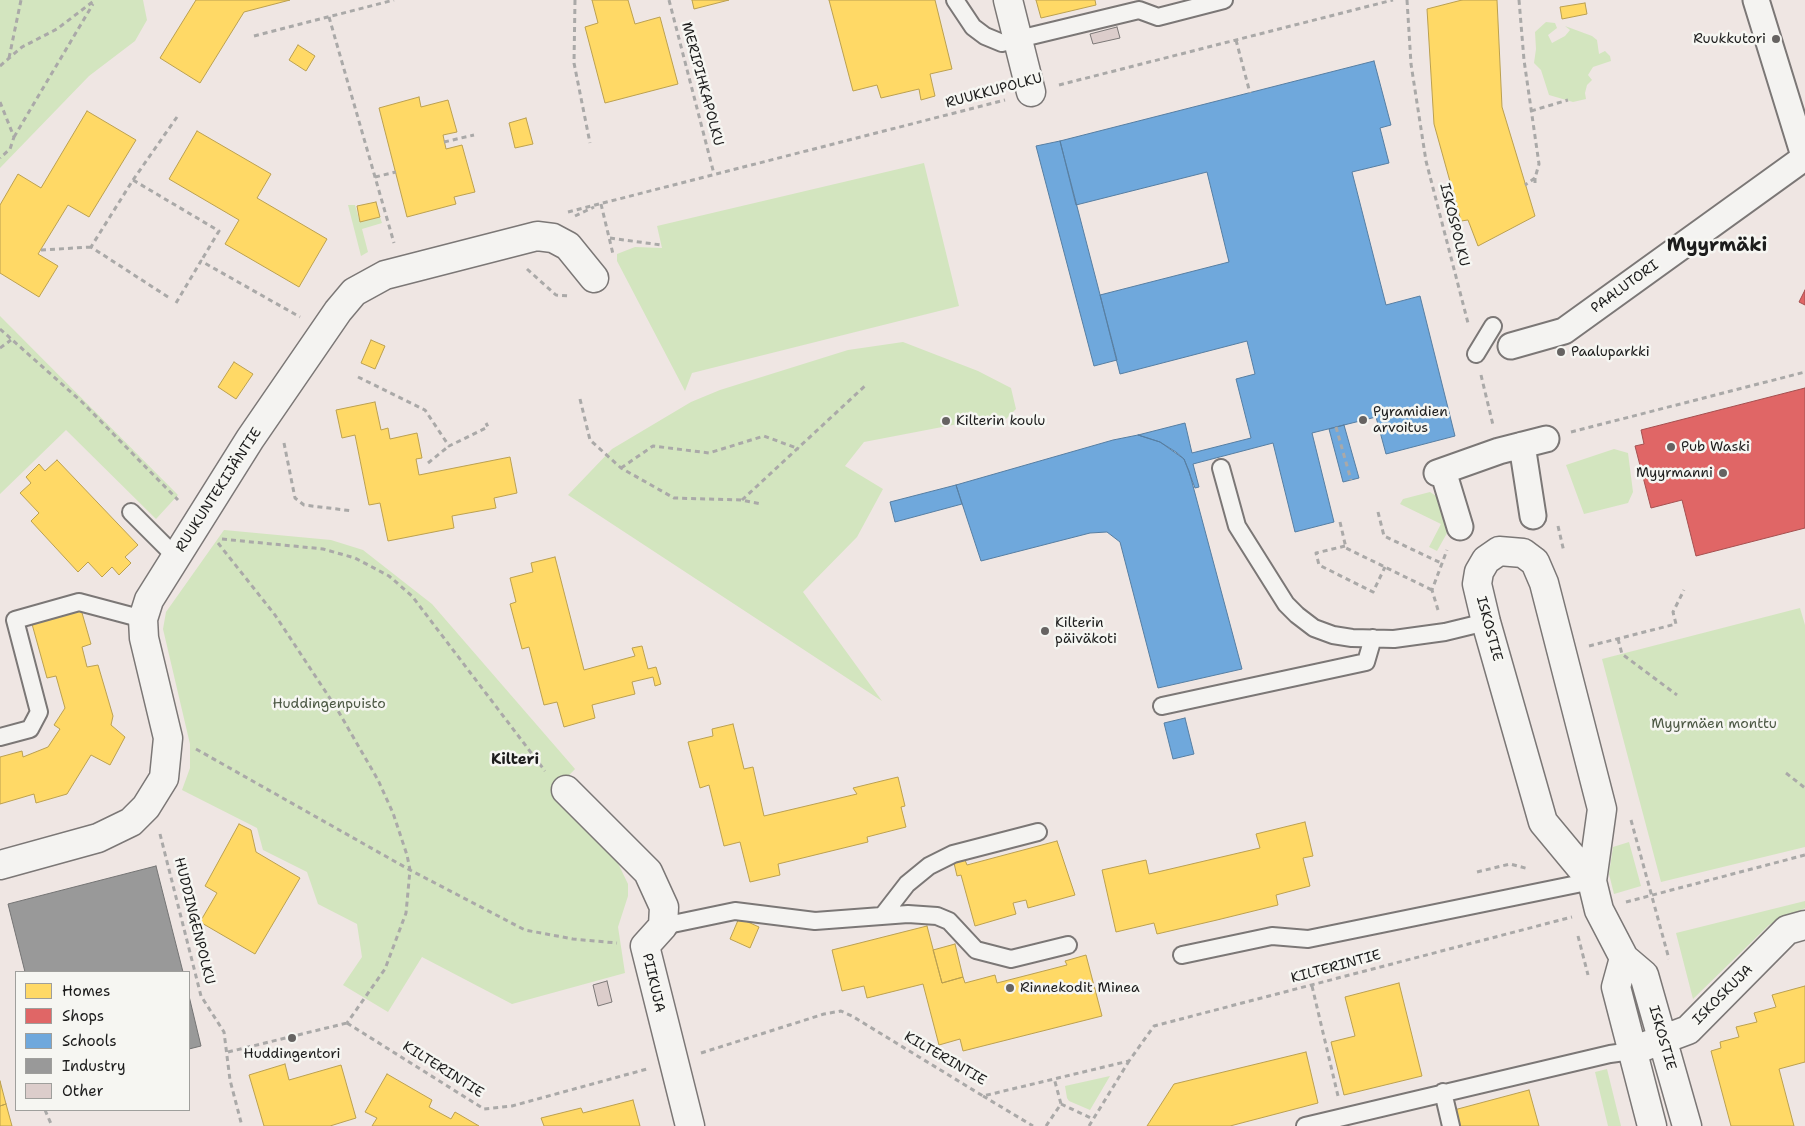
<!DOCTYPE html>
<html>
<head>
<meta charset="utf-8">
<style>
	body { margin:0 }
	#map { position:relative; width:1805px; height:1126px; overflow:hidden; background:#efe6e3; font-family:"Shantell Sans",sans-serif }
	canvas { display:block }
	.legend { position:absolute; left:15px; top:971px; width:175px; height:140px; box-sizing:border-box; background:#f6f6f2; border:1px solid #9f9f9c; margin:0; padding:6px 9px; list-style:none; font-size:15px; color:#1c1c1c }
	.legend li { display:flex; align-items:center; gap:10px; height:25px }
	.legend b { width:25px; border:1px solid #9f9f9c }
</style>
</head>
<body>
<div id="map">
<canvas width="1805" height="1126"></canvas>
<ul class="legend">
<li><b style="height:14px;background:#ffd966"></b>Homes</li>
<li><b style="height:14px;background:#e06666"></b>Shops</li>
<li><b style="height:14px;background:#6fa8dc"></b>Schools</li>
<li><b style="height:14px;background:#999"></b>Industry</li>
<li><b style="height:14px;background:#dccdcb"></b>Other</li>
</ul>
</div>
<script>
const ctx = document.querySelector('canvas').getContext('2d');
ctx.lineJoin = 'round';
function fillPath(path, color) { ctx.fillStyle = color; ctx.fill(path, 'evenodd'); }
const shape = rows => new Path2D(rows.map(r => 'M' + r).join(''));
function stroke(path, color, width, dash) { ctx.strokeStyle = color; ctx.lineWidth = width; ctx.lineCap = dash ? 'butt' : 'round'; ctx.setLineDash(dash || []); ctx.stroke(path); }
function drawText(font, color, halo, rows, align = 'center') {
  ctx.font = font + ' "Shantell Sans",sans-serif'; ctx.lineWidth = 5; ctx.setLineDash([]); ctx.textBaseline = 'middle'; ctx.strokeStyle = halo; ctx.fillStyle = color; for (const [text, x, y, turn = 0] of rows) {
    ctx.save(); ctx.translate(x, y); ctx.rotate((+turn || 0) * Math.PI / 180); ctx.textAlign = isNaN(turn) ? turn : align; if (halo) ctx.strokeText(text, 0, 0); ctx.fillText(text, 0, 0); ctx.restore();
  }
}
fillPath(shape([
	[0,0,143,0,147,20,135,41,89,76,0,168],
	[1546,22,1555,23,1557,28,1548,35,1552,43,1565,36,1570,30,1565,26,1592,36,1597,40,1599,54,1605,51,1610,56,1611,61,1593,67,1588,75,1592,80,1587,85,1585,93,1586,99,1573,102,1549,95,1541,70,1534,63,1536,49,1535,32],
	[924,163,959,306,692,373,685,391,617,261,617,254,635,247,662,248,657,226],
	[348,205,355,205,360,222,380,217,382,223,362,229,368,252,361,256],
	[0,316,178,495,156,519,66,430,0,494],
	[903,342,978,371,1011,388,1016,409,999,426,963,423,864,442,845,466,883,489,857,537,803,592,882,701,568,495,612,449,691,402,720,390,848,350],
	[1614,449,1628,453,1633,492,1628,503,1584,514,1566,465],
	[1430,492,1444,501,1451,526,1437,551,1429,547,1441,524,1400,504,1403,499],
	[224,530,331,540,363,550,432,604,575,769,553,792,615,857,628,884,628,896,618,927,625,973,512,1004,422,957,388,1012,343,985,362,957,357,924,318,904,307,872,263,850,257,828,182,790,190,768,190,744,163,629,166,612],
	[1800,608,1805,625,1805,847,1661,882,1602,659],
	[1629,842,1641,886,1614,894,1609,874,1613,847],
	[1805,901,1805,908,1769,925,1693,999,1676,933],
	[1607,1069,1621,1126,1608,1126,1595,1072],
	[1110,1076,1090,1110,1069,1101,1067,1098,1065,1086]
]), '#d3e5bf');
const homes = shape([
	[196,0,290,0,244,12,200,83,160,58,196,0],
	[592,0,628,0,635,24,660,17,678,84,605,103,585,27,598,23,592,0],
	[692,0,729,0,694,9,692,0],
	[829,0,935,0,952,69,930,74,935,96,921,100,919,89,881,98,877,85,853,91,829,0],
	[1036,0,1095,0,1096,5,1041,18,1036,0],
	[1462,0,1497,0,1502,107,1535,216,1478,246,1468,220,1461,221,1434,124,1427,9,1462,0],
	[1585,3,1587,14,1562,19,1560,7,1585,3],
	[298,45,315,56,306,71,289,60,298,45],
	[419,97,421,107,448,100,457,132,443,135,446,149,462,145,475,192,454,197,456,204,407,217,379,108,419,97],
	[87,111,136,140,89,217,68,205,38,254,58,266,39,297,0,273,0,205,18,174,41,188,87,111],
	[526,118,533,144,515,148,509,123,526,118],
	[197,131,271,174,257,198,327,239,299,287,225,244,239,220,169,179,197,131],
	[376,202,380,217,360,222,357,206,376,202],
	[371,340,385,346,375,369,361,363,371,340],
	[234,362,253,374,236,399,218,387,234,362],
	[375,402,381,430,388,428,390,439,417,433,422,458,416,459,419,475,510,457,517,493,494,498,496,508,452,516,454,528,388,541,380,503,369,505,355,435,342,438,336,410,375,402],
	[57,460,138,545,125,557,131,563,119,575,112,567,102,577,88,562,78,572,31,521,39,513,20,493,31,483,26,477,39,464,45,471,57,460],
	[555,557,584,670,635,656,632,648,642,646,648,669,656,667,661,684,655,686,653,677,632,682,635,694,592,705,595,718,564,727,557,702,544,705,529,647,522,649,510,604,516,602,510,578,533,572,531,563,555,557],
	[80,606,91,644,82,647,87,667,98,665,113,716,111,725,125,737,110,765,91,755,67,794,36,803,34,794,0,804,0,757,22,751,23,757,48,747,60,729,54,725,65,708,56,676,47,678,32,624,50,619,49,614,80,606],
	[733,724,744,769,753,767,764,816,857,794,853,788,898,777,905,806,901,807,906,827,867,837,868,842,778,864,780,875,750,882,740,842,724,846,709,785,700,788,688,742,713,736,712,729,733,724],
	[1305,822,1313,856,1303,858,1310,886,1276,895,1278,905,1217,920,1157,934,1154,923,1116,932,1102,870,1146,860,1149,874,1260,848,1256,834,1305,822],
	[239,824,251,830,256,852,300,878,255,954,200,922,217,893,205,886,239,824],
	[1057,841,1075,895,1028,908,1026,900,1013,903,1016,914,975,926,961,875,957,876,954,863,965,860,967,865,1057,841],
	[739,918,759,927,750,948,730,939,739,918],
	[927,926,942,983,963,977,965,983,995,975,997,983,1067,965,1065,961,1086,955,1102,1016,963,1051,960,1039,939,1045,923,984,867,998,864,986,842,991,832,950,927,926],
	[955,944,963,977,942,983,933,950,955,944],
	[1399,983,1422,1076,1344,1095,1331,1042,1355,1036,1345,997,1399,983],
	[1805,986,1805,1062,1779,1069,1794,1126,1731,1126,1711,1051,1721,1048,1720,1042,1739,1037,1736,1027,1757,1022,1754,1013,1776,1007,1772,995,1805,986],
	[1306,1052,1318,1103,1230,1126,1147,1126,1174,1084,1306,1052],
	[285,1064,289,1080,341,1065,356,1118,330,1126,264,1126,249,1075,285,1064],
	[387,1074,432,1100,429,1107,451,1119,455,1112,479,1126,372,1126,377,1118,365,1112,387,1074],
	[0,1081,6,1104,0,1106,0,1081],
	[1529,1090,1539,1126,1458,1126,1454,1110,1529,1090],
	[633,1100,640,1126,544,1126,541,1118,581,1108,583,1113,633,1100],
	[6,1104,12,1126,0,1126,0,1106,6,1104]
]);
fillPath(homes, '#ffd966');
stroke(homes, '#bba050', 1);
const shops = shape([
	[1805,290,1805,305,1799,302,1805,290],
	[1805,388,1805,528,1696,556,1682,500,1651,508,1635,446,1644,444,1641,430,1805,388]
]);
fillPath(shops, '#e06666');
stroke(shops, '#a55050', 1);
const schools = shape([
	[1374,61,1391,125,1380,128,1389,163,1352,172,1386,305,1420,296,1455,436,1386,454,1376,417,1312,433,1334,522,1295,532,1273,443,1193,464,1199,487,1195,488,1184,459,1160,442,1138,435,1185,423,1192,453,1251,438,1236,379,1255,374,1247,341,1120,374,1100,295,1229,262,1207,172,1076,205,1060,141,1374,61],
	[1060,141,1117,360,1094,366,1036,146,1060,141],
	[1344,425,1359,478,1343,482,1329,429,1344,425],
	[1138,435,1160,442,1176,452,1184,459,1189,471,1242,669,1158,688,1120,542,1107,532,1090,533,981,561,956,485,1113,440,1138,435],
	[956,485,962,504,895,522,890,502,956,485],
	[1185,718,1194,754,1173,759,1164,723,1185,718]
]);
fillPath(schools, '#6fa8dc');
stroke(schools, '#567ea2', 1);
const industry = shape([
	[156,866,183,972,25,972,8,904,156,866],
	[189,996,201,1046,189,1049,189,996]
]);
fillPath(industry, '#999');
stroke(industry, '#747474', 1);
const building = shape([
	[1117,27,1120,38,1093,44,1090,34,1117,27],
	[607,981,612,1002,598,1006,593,985,607,981]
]);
fillPath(building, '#dccdcb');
stroke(building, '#7b7776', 1);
const service = shape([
	[955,0,973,27,985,36,1002,43,1139,10,1158,17,1224,0],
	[1476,354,1493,326],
	[1221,468,1237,526,1286,604,1297,615,1314,628,1333,635,1352,638,1394,639,1445,632,1486,622],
	[131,512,176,557],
	[1162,706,1366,662,1373,638],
	[0,737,30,729,39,712,15,620,79,602,143,619],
	[883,915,907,884,929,866,953,854,1038,832],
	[663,926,735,911,815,921,908,914,937,916,949,921,976,950,1011,959,1068,945],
	[1182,955,1272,936,1308,939,1592,881],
	[1443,1092,1451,1126],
	[1305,1126,1610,1054,1632,1051]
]);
const pedestrian = shape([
	[1756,0,1805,159],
	[1511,346,1564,331,1804,158],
	[1522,445,1533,516],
	[1443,471,1460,527],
	[1437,473,1499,451,1546,439]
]);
const minor = shape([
	[1008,0,1031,92],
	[566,790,648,872,664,907,663,926,645,946,690,1126],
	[0,865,98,838,131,822,146,807,164,778,168,738,144,638,143,619,149,600,250,439,338,311,354,292,385,275,537,236,553,238,568,246,594,278],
	[1592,881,1543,822,1486,622,1477,584,1479,572,1486,560,1499,551,1523,553,1535,562,1544,583,1602,809,1592,881,1599,910,1624,958,1644,975,1687,1126],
	[1624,958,1616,987,1652,1126],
	[1632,1051,1688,1030,1787,930,1805,925]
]);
stroke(service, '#7b7776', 20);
stroke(pedestrian, '#7b7776', 29);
stroke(minor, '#7b7776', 31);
stroke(shape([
	[575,0,574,63,590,143],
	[669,0,714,174],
	[1407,0,1411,64,1426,161,1468,323],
	[1519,0,1524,60,1539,164,1535,178,1525,185],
	[329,17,394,243],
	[254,36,394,0],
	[1236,40,1250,93],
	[9,58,21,0],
	[0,66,22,47,57,29,95,0],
	[1059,85,1393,0],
	[0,102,14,137,10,149,0,158],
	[1531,111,1568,100],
	[14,137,93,4],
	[444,142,474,135],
	[375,177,396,172],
	[1535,178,1535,186],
	[133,180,177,117],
	[601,204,613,254],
	[568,212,1005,100],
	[575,216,594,207],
	[610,238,661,245],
	[41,250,91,247],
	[527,269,556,295,571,296],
	[168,297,91,247,133,180,219,231,201,261],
	[176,303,201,261,300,317],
	[0,329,82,402,178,500],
	[0,348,11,340],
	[1481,375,1493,425],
	[358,377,425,410,449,446,488,427,486,423],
	[580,399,590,440,621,468,674,498,741,500,761,504],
	[1336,427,1351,480],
	[1571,432,1805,372],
	[284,443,295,498,304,505,353,511],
	[428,463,449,446],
	[621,468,653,446,709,453,764,436,799,449],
	[742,500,867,384],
	[1378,512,1384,536,1441,563],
	[1340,522,1346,548,1432,590],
	[1558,526,1564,552],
	[222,539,323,549,355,558,389,576,412,596,545,771],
	[218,543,275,615,337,709,378,780,393,813,407,855,410,870,406,913,385,969,347,1023],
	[1345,546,1316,553,1319,565,1373,592,1385,567],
	[1438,610,1432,590,1447,550],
	[1618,639,1622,654,1677,695],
	[1589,646,1676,624,1673,612,1684,590],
	[196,749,410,870,525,930,573,939,617,943],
	[1786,773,1805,788],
	[1631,820,1669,959],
	[160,834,201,996,224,1032,230,1080,242,1126],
	[1477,872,1510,864,1529,869],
	[1626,902,1805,855],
	[1578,936,1588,975],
	[1312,986,1338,1096],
	[347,1023,484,1109,512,1106,647,1069],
	[228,1052,347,1023],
	[701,1053,824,1014,841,1011,852,1016,983,1096,1129,1061,1154,1026,1572,917],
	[983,1096,1033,1126],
	[1061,1104,1093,1119],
	[45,1110,52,1126],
	[1046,1126,1061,1104,1054,1078],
	[1089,1126,1129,1061]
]), '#aaa9a8', 3, [5, 4]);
stroke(service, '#f4f3f1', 16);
stroke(pedestrian, '#f4f3f1', 25);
stroke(minor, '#f4f3f1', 28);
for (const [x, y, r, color] of [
	[1776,39,5,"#666362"],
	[1561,352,5,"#666362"],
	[1363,420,5,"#666362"],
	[946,421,5,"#666362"],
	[1671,447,5,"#666362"],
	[1723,473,5,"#666362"],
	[1045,631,5,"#666362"],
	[1010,988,5,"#666362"],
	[292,1038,5,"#666362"]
]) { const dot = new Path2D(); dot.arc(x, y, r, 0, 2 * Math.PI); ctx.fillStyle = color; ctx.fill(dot); stroke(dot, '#f6f6f2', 2); }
drawText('14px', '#1c1c1c', '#f6f6f2', [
	["Ruukkutori",1766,39,"right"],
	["Paaluparkki",1571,352],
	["Pyramidien",1373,412],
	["arvoitus",1373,428],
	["Kilterin koulu",956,421],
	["Pub Waski",1681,447],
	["Myyrmanni",1713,473,"right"],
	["Kilterin",1055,623],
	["päiväkoti",1055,639],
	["Rinnekodit Minea",1020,988],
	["Huddingentori",292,1054,"center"]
], 'left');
drawText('14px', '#1c1c1c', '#f6f6f2', [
	["MERIPIHKAPOLKU",702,84,75],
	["RUUKKUPOLKU",994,91,-15],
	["ISKOSPOLKU",1454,225,76],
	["PAALUTORI",1625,287,-36],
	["RUUKUNTEKIJÄNTIE",219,490,-57],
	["ISKOSTIE",1489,629,75],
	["HUDDINGENPOLKU",194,921,76],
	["KILTERINTIE",1336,967,-15],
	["PIIKUJA",653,983,77],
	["ISKOSKUJA",1723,995,-45],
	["ISKOSTIE",1662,1038,74],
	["KILTERINTIE",945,1059,30],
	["KILTERINTIE",443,1070,32]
]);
drawText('14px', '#4c5844', '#f6f6f2', [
	["Huddingenpuisto",329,704],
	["Myyrmäen monttu",1714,724]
]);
drawText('bold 15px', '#1c1c1c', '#f6f6f2', [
	["Kilteri",515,760]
]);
drawText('bold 19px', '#1c1c1c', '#f6f6f2', [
	["Myyrmäki",1717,246]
]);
</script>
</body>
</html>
